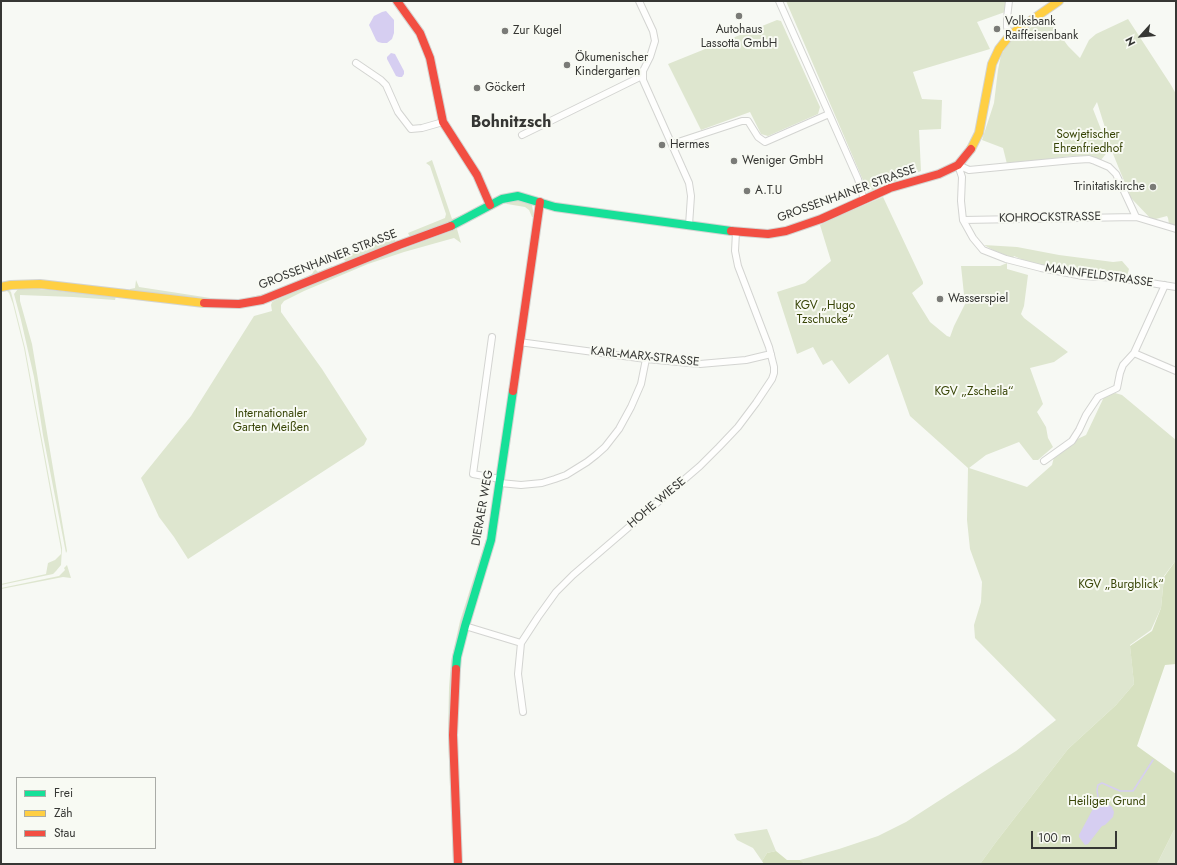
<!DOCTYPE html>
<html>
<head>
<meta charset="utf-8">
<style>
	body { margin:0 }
	#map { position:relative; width:1177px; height:865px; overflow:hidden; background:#f7f9f4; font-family:Jost,sans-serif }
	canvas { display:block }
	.frame { position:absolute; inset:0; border:2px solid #363734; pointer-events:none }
	.legend { position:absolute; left:16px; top:777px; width:140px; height:72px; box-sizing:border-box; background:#f8faf3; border:1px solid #aaaca7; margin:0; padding:5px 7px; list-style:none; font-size:12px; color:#363734 }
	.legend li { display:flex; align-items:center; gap:8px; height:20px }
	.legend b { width:20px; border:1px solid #aaaca7 }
	.north { position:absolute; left:1121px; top:16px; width:40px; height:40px; -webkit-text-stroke:3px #f8faf3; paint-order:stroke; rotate:243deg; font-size:11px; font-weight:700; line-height:16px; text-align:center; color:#363734 }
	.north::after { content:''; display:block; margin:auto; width:14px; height:18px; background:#363734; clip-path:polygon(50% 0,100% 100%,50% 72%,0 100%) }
	.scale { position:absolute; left:1031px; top:831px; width:86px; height:18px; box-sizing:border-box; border:2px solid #363734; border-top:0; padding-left:5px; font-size:12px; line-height:14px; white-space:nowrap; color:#363734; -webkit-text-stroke:3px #f8faf3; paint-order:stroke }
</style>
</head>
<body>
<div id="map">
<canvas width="1177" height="865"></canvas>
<div class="frame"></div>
<ul class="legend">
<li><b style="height:5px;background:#16e098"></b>Frei</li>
<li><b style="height:5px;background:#ffcf43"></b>Zäh</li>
<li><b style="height:5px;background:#f24e42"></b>Stau</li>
</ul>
<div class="north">N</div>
<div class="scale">100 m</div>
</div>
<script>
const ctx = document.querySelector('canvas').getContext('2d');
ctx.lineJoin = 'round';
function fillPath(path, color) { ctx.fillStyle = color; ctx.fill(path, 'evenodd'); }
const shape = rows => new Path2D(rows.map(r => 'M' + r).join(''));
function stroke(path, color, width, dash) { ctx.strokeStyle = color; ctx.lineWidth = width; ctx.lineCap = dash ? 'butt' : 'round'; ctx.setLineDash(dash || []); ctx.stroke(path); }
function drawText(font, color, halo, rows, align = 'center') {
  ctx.font = font + ' Jost,sans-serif'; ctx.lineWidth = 4; ctx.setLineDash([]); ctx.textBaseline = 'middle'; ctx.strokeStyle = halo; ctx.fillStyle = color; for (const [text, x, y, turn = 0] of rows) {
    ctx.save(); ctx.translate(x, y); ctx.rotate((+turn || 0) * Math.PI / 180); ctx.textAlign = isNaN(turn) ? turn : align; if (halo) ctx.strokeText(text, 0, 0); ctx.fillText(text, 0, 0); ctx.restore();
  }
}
fillPath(shape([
	[786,1,1007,1,1005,12,977,22,990,49,913,72,922,99,942,100,941,129,919,130,921,171,868,192],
	[1047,17,1068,46,1080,58,1089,40,1096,34,1128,19,1171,85,1176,94,1176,226,1169,224,1168,218,1167,216,1152,220,1131,198,1109,144,1107,134,1097,102,1093,109,1109,150,1101,160,1072,156,1007,164,1003,148,982,140,994,103,998,70,1001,55,1011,40],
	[777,20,781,21,820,107,818,114,768,136,761,134,750,112,701,130,668,64],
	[432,160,452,219,469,212,470,215,410,237,408,233,445,218,446,214,430,166,426,163],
	[883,197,923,282,923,284,912,293,930,322,947,336,950,337,954,326,965,304,961,266,1000,266,1007,263,1007,269,1028,275,1024,306,1021,314,1024,318,1068,352,1054,362,1030,368,1043,404,1037,412,1046,427,1048,438,1053,447,1038,460,1033,460,1019,442,986,455,969,468,1027,487,1052,465,1056,449,1086,435,1104,397,1115,393,1122,395,1176,440,1176,560,1164,576,1161,608,1151,630,1130,645,1134,684,1116,705,1068,749,996,842,980,864,805,864,800,860,839,849,878,836,906,822,1016,751,1056,720,975,638,974,625,981,602,982,582,970,549,967,520,968,468,910,416,888,354,849,384,832,360,823,365,813,347,797,354,777,292,805,283,831,261,820,225,838,216],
	[517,200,530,203,532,205,534,217,532,217,529,210,525,207,507,204,506,203],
	[457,229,461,243,454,238,404,252,368,264,304,291,284,301,281,305,281,312,322,369,367,439,364,445,188,559,174,537,159,517,141,478,191,416,254,316,272,311,271,305,272,302,276,300,338,273],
	[394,237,396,242,347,262,343,259,349,257,349,254],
	[984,245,1017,247,1059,255,1113,262,1122,261,1129,269,1127,276,1089,274,1061,269,1030,263,1014,256,1013,258,993,250],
	[332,266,332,268,264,296,233,301,130,291,130,289,135,288,136,280,139,287,217,299,243,299,264,294,277,290,312,274,315,269,318,272],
	[27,288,116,296,115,300,73,297,20,295,20,301,32,344,67,551,66,553,43,435,34,377,21,320,14,294,18,289],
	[6,289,9,290,11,292,25,348,62,548,61,565,56,571,53,574,1,585,1,584,46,574,48,563,55,560,61,554,61,549,24,348,13,304,9,293,7,291,1,292,1,290],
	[486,539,489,542,456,652,456,864,453,864,448,734,449,688,451,661,460,621],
	[67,565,71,578,63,577,1,589,1,588,59,576,65,570,64,568],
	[767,829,776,851,767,853,762,861,753,848,737,840,734,834],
	[1174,830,1176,830,1176,864,1157,864]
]), '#dee6cf');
fillPath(shape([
	[1176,560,1176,664,1165,665,1137,746,1176,774,1176,830,1174,830,1157,864,980,864,996,842,1068,749,1116,705,1134,684,1130,646,1152,631,1161,608,1164,577],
	[776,851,787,860,800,860,805,864,764,864,762,861,767,853]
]), '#d7e1c1');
fillPath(shape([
	[386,11,394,20,394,33,392,39,387,43,382,43,378,42,376,40,369,25,374,16,382,12],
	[391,53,395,54,404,71,404,74,402,77,399,77,396,76,387,59,387,57],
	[1102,799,1112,807,1114,812,1113,817,1105,825,1102,826,1088,844,1085,845,1079,837,1079,835,1096,803]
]), '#d6cef1');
stroke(shape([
	[1098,797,1097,790,1098,785,1102,783,1120,791,1133,791,1153,760]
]), '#d6cef1', 1.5);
const street = shape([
	[639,1,653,31,655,41,650,57,643,71,643,80,689,183,691,196,689,225],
	[779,1,858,179,864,200],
	[1009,1,1007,18,1007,27,1010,35],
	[356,63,381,80,386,85,398,112,411,129,422,128,443,122],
	[522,135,642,76],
	[672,144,742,121,748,121,758,137,765,142,829,114],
	[958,165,962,177,961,201,963,220,973,238,983,250,1006,259,1041,268,1083,276,1119,278,1176,287],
	[958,165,969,170,1073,160,1089,159,1095,161,1109,167,1116,174,1136,217],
	[963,220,1136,217,1176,229],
	[492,337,473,474,500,479],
	[519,342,646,359,700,364,746,360,771,354],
	[1134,353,1176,371],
	[1044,461,1072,441,1079,430,1086,415,1098,397,1117,388,1120,373,1123,365,1134,353,1165,285],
	[500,483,521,485,542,483,555,479,566,475,587,462,596,455,605,447,619,429,631,407,641,384,646,359],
	[465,626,521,643],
	[523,712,518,674,521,643,538,617,556,592,573,575,700,466,719,447,738,427,756,403,772,379,774,373,774,367,769,347,738,266,735,251,736,232]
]);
const fast = shape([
	[451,226,502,199,518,196,555,207,731,231],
	[456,669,457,657,465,626,491,540,513,391]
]);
const slow = shape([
	[971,149,979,133,992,64,999,49,1010,35,1059,1],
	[1,287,11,285,40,284,204,303]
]);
const jam = shape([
	[397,1,420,33,430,58,443,122,477,175,490,205],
	[731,231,768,234,786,231,821,219,890,188,939,174,958,165,971,149],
	[204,303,239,304,262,300,399,245,451,226],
	[513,391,540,202],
	[456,669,453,735,458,864]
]);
stroke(street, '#d3d4d1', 8);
stroke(fast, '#d3d4d1', 10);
stroke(slow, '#d3d4d1', 10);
stroke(jam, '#d3d4d1', 10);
stroke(street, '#fefefd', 6);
stroke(fast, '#16e098', 8);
stroke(slow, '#ffcf43', 8);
stroke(jam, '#f24e42', 8);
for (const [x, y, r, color] of [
	[739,16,4,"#7a7b77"],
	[997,29,4,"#7a7b77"],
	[505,31,4,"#7a7b77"],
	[567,65,4,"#7a7b77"],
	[477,88,4,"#7a7b77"],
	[662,145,4,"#7a7b77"],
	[734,161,4,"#7a7b77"],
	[1153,187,4,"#7a7b77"],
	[747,191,4,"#7a7b77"],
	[940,299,4,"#7a7b77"]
]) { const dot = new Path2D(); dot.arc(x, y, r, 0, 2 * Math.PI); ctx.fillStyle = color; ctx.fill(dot); stroke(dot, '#f8faf3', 1.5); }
drawText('12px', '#363734', '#f8faf3', [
	["Volksbank",1005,22],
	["Raiffeisenbank",1005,36],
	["Autohaus",739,30,"center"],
	["Lassotta GmbH",739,44,"center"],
	["Zur Kugel",513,31],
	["Ökumenischer",575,58],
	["Kindergarten",575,72],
	["Göckert",485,88],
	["Hermes",670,145],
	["Weniger GmbH",742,161],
	["Trinitatiskirche",1145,187,"right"],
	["A.T.U",755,191],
	["Wasserspiel",948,299]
], 'left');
drawText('12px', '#384507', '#f8faf3', [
	["Sowjetischer",1088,135],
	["Ehrenfriedhof",1088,149],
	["KGV „Hugo",825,306],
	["Tzschucke“",825,320],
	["KGV „Zscheila“",974,392],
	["Internationaler",271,414],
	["Garten Meißen",271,428],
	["KGV „Burgblick“",1121,585],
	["Heiliger Grund",1107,802]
]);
drawText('12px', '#363734', '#f8faf3', [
	["GROSSENHAINER STRASSE",847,194,-20],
	["KOHROCKSTRASSE",1050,218,-1],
	["GROSSENHAINER STRASSE",328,260,-21],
	["MANNFELDSTRASSE",1099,276,8],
	["KARL-MARX-STRASSE",645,357,6],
	["HOHE WIESE",657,503,-40],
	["DIERAER WEG",483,508,-80]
]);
drawText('bold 16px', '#363734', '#f8faf3', [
	["Bohnitzsch",511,123]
]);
</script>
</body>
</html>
